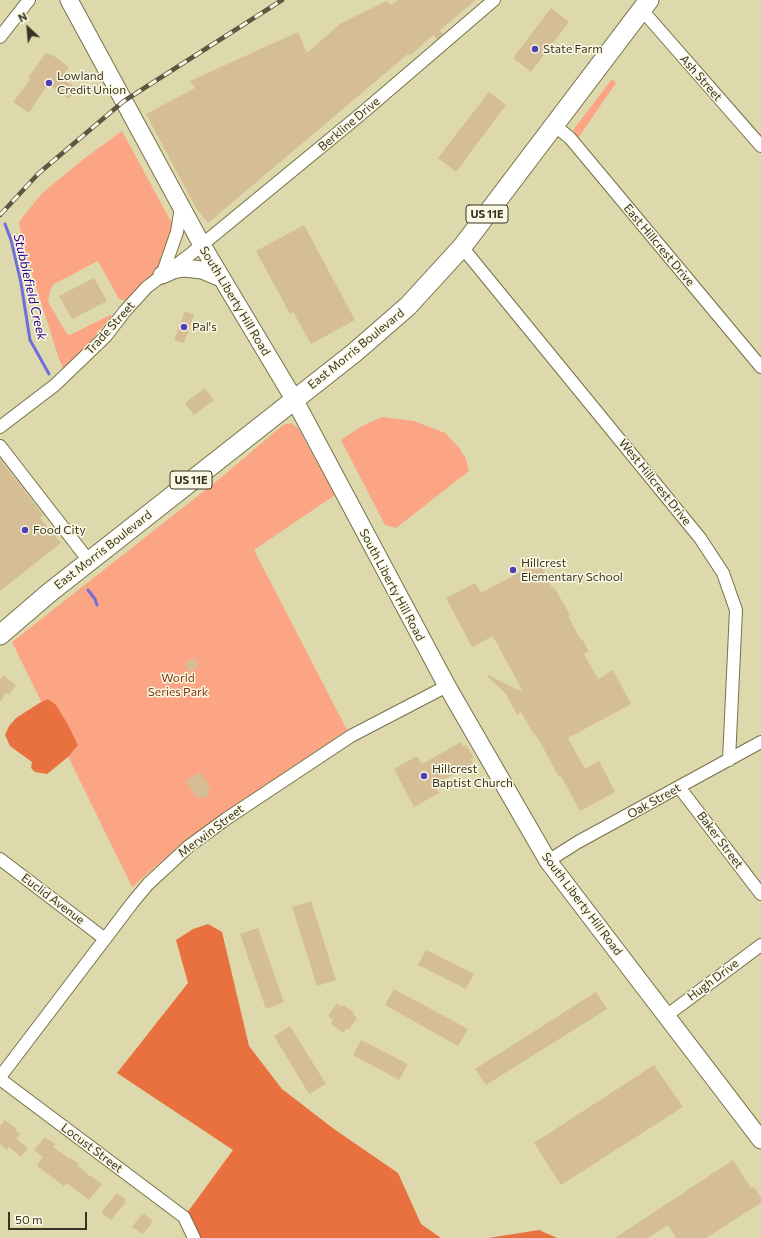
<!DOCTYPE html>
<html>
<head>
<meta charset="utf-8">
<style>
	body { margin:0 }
	#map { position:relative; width:761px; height:1238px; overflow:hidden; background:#ded9ac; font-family:Commissioner,sans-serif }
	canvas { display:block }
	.north { position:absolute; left:8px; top:8px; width:40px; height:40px; -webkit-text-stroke:3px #fbf9e3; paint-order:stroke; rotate:334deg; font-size:11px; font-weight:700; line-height:16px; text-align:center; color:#373423 }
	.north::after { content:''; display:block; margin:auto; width:14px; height:18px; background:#373423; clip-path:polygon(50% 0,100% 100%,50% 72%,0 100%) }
	.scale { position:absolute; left:8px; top:1212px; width:79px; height:18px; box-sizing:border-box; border:2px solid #373423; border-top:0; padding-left:5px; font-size:12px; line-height:14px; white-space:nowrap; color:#373423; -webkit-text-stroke:3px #fbf9e3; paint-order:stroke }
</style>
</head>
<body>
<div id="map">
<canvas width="761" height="1238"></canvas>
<div class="north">N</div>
<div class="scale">50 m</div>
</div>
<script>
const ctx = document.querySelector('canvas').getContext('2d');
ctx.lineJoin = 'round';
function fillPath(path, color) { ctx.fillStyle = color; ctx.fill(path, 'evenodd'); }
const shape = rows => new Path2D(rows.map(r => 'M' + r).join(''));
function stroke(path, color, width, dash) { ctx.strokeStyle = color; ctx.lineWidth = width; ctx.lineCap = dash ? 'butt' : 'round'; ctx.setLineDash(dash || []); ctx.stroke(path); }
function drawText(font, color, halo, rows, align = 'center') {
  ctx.font = font + ' Commissioner,sans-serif'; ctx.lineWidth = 3; ctx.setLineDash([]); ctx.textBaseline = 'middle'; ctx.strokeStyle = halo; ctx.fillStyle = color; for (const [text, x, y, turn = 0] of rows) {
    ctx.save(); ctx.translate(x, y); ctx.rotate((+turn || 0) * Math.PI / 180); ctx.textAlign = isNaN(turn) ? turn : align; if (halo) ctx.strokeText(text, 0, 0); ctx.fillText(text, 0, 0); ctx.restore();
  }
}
fillPath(shape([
	[612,79,616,83,578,138,574,134,573,130],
	[122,131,174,227,159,271,126,300,122,300,119,299,98,261,54,284,50,291,48,302,67,334,70,335,110,315,112,316,77,357,63,368,58,356,24,249,19,222,42,193,85,158],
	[382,417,414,421,445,433,460,449,466,459,469,471,396,528,385,525,341,440,362,426],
	[291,423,298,428,335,495,254,550,347,730,187,839,132,887,12,642,218,480,283,425]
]), '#fba584');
fillPath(shape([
	[48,699,56,705,67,723,78,745,68,757,47,774,35,772,31,768,32,762,10,746,5,735,9,726,16,718,41,702],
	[208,924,222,932,249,1046,282,1089,334,1129,398,1173,421,1224,441,1238,194,1238,184,1217,233,1150,117,1073,188,983,176,940,193,929],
	[539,1230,557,1238,488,1238]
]), '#e8713f');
stroke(shape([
	[5,224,11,240,21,283,30,340,49,374],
	[88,590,95,599,97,605]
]), '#716dda', 3);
fillPath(shape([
	[398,0,476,0,440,30,443,34,437,39,433,35,410,56,408,54,208,223,196,208,146,114,195,88,190,81,298,32,307,53,341,23,387,1,391,5],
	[551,8,569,22,531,72,513,58],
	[46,53,50,55,51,54,69,67,65,72,70,76,66,81,77,88,69,99,48,84,29,113,13,102,30,80,28,78],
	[489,92,506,105,456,172,438,158],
	[304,225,355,320,311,344,293,312,290,314,256,251],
	[94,278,107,301,72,319,59,296],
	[185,311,194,315,184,343,174,340],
	[205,388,214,400,194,415,185,403],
	[0,459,43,515,40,518,61,543,0,591],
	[539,562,552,588,554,587,570,615,568,616,581,640,582,639,589,651,584,654,598,679,613,670,631,704,568,738,585,769,599,761,615,792,580,811,561,776,559,777,540,742,535,734,534,735,521,712,517,715,506,694,487,676,488,675,523,692,493,636,472,647,446,598,475,583,481,593],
	[194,658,199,666,190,672,185,663],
	[3,675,16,685,9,695,6,693,0,702,0,680],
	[461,742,463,746,466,745,474,758,471,759,473,763,435,785,439,793,414,807,394,769,417,756,422,764],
	[200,772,211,789,208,791,210,794,202,799,200,796,197,798,186,781],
	[311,901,336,980,317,986,292,907],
	[258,928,284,1002,266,1009,240,934],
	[426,950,474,974,466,989,418,965],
	[394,989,468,1029,458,1046,385,1005],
	[596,992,607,1009,486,1085,475,1069],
	[337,1003,341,1007,343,1005,355,1013,353,1015,357,1018,349,1030,347,1028,343,1033,331,1024,333,1020,328,1016],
	[290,1026,326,1084,309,1094,274,1036],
	[361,1040,408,1064,399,1080,353,1055],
	[654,1065,683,1107,561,1185,534,1143],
	[5,1120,17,1129,15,1131,20,1134,16,1139,28,1148,21,1157,9,1147,7,1150,0,1144,0,1126],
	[45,1137,55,1144,53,1147,70,1159,71,1158,79,1164,78,1166,91,1177,91,1176,102,1184,89,1200,67,1183,64,1186,37,1166,43,1157,34,1150],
	[733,1160,751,1188,754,1187,761,1198,761,1203,706,1238,676,1238,668,1225,648,1238,615,1238],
	[117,1193,125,1199,124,1201,126,1202,111,1220,101,1212],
	[144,1214,152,1220,151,1222,152,1223,143,1234,132,1227,141,1215,142,1216]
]), '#d5be96');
const street = shape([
	[642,10,761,146],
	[0,37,29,0],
	[554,125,570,138,761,367],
	[462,247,700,538,723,573,736,610,729,760],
	[162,275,177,232,181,207],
	[0,427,55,385,105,337,125,311,147,287,192,253,361,114,494,0],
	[0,446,89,561],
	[679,787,761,894],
	[0,859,105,939],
	[548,861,578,842,761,742],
	[666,1016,761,945],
	[0,1077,133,902,148,884,189,846,226,819,351,736,447,686],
	[0,1079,184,1217,194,1238]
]);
const secondary = shape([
	[69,0,202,245,294,399,447,686,548,861,761,1140],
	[162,275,173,270,184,268,202,270,221,278]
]);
const primary = shape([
	[0,635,49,593,354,353,408,306,462,247,649,0]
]);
stroke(street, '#767148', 14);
stroke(secondary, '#767148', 19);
stroke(primary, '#767148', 21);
stroke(street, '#fff', 12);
stroke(secondary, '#fff', 17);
stroke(primary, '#fff', 19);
const rail = shape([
	[0,215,39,173,124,101,282,0]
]);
stroke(rail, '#5b5841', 4.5);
stroke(rail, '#fbf9e3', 3, [9]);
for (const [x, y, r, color] of [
	[535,49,4,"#4d3fb6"],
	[49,83,4,"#4d3fb6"],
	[184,327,4,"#4d3fb6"],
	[25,530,4,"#4d3fb6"],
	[513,570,4,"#4d3fb6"],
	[424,776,4,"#4d3fb6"]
]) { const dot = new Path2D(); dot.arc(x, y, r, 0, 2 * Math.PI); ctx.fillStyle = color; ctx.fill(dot); stroke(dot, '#fbf9e3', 1.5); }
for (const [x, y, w] of [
	[487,214,42],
	[191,480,42]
]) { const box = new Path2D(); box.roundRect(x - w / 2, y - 9, w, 18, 3); ctx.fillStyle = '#fbf9e3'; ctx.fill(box); stroke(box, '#373423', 1); }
drawText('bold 11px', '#373423', null, [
	["US 11E",487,214],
	["US 11E",191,480]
]);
drawText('12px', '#373423', '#fbf9e3', [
	["State Farm",543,49],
	["Lowland",57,76],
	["Credit Union",57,90],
	["Pal's",192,327],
	["Food City",33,530],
	["Hillcrest",521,563],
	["Elementary School",521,577],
	["Hillcrest",432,769],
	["Baptist Church",432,783]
], 'left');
drawText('12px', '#373423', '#fbf9e3', [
	["Ash Street",701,78,49],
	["Berkline Drive",349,124,-40],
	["East Hillcrest Drive",659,245,50],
	["South Liberty Hill Road",235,301,59],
	["Trade Street",110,328,-48],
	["East Morris Boulevard",356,349,-39],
	["West Hillcrest Drive",655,482,51],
	["East Morris Boulevard",103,550,-38],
	["South Liberty Hill Road",392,585,62],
	["Oak Street",654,801,-29],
	["Merwin Street",211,831,-37],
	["Baker Street",720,840,53],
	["Euclid Avenue",53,899,37],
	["South Liberty Hill Road",582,904,53],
	["Hugh Drive",713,980,-37],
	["Locust Street",92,1148,37]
]);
drawText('12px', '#833614', '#fbf9e3', [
	["World",178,678],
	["Series Park",178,692]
]);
drawText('italic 13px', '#300290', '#fbf9e3', [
	["Stubblefield Creek",30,287,77]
]);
</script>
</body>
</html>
